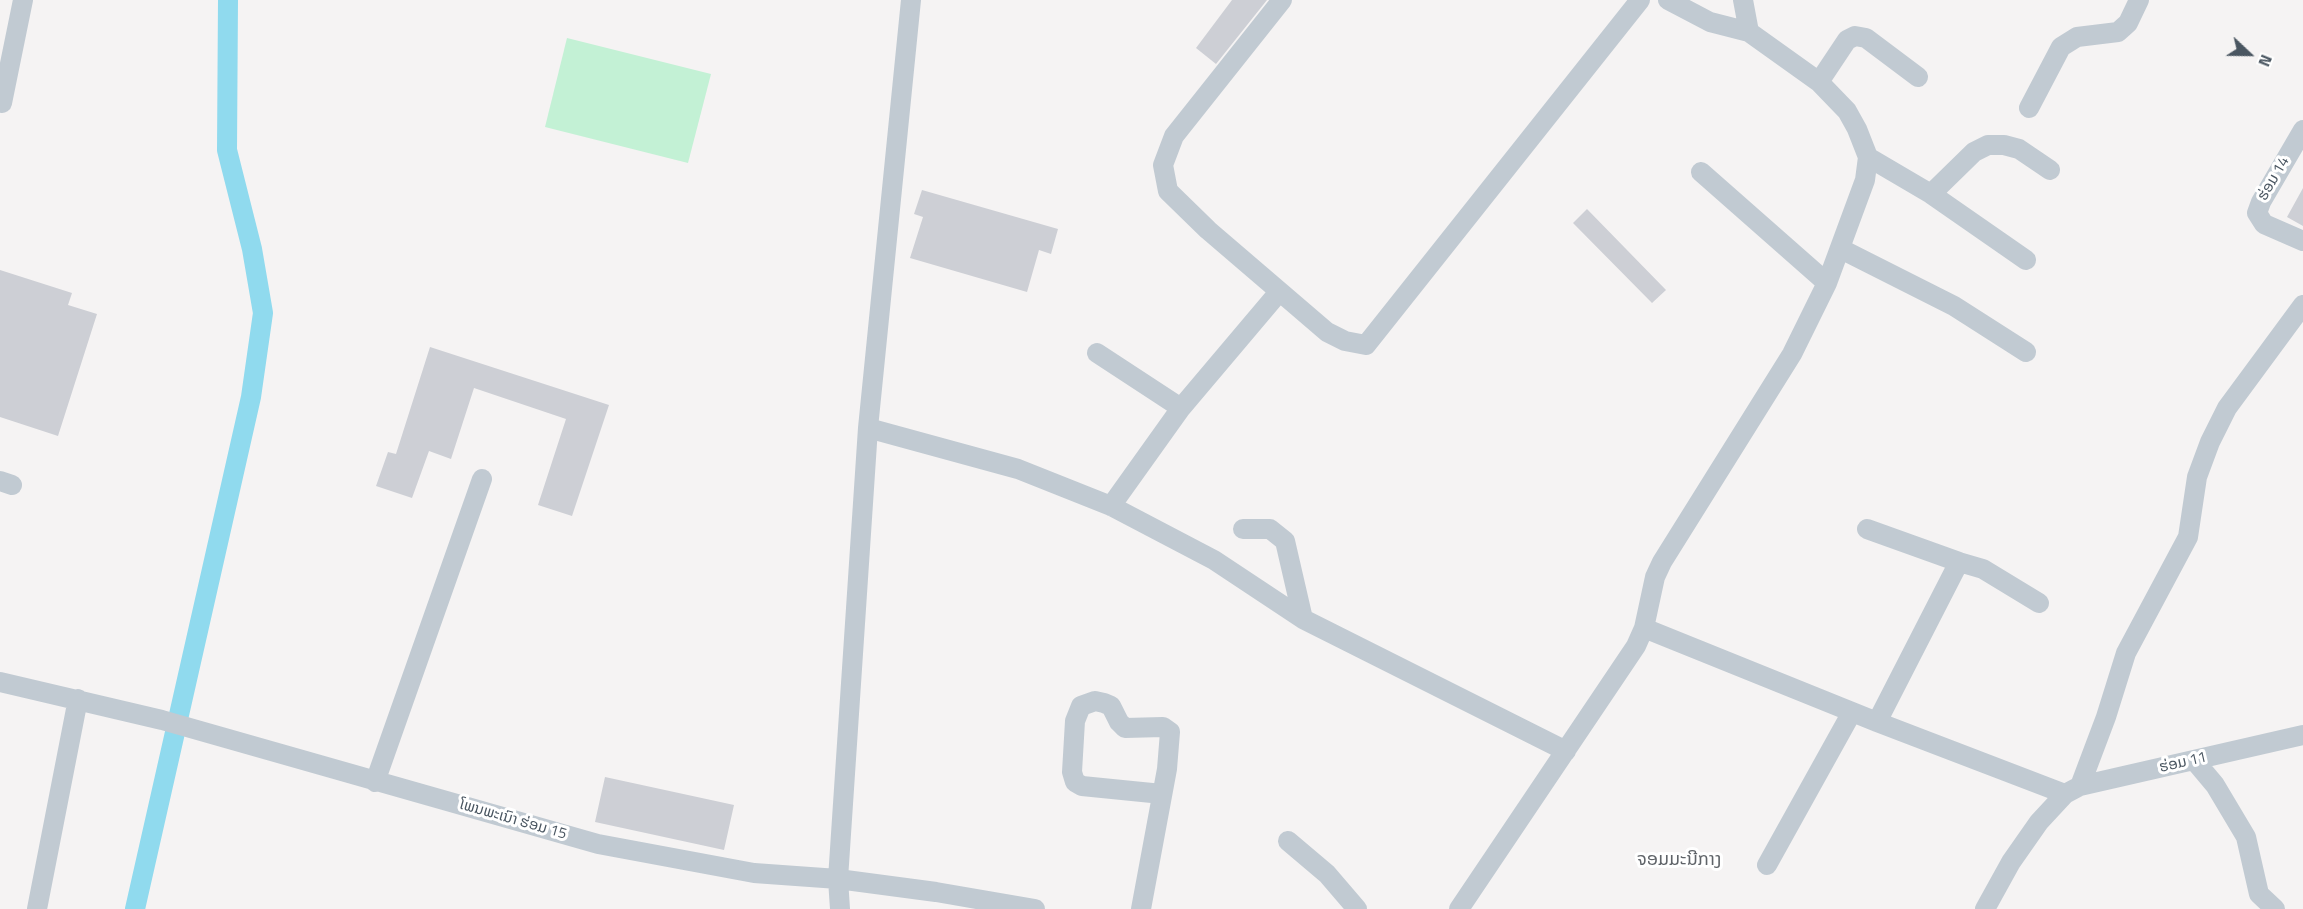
<!DOCTYPE html>
<html>
<head>
<meta charset="utf-8">
<style>
	body { margin:0 }
	#map { position:relative; width:2303px; height:909px; overflow:hidden; background:#f5f3f3; font-family:"Titillium Web",sans-serif }
	canvas { display:block }
	.north { position:absolute; left:2219px; top:24px; width:60px; height:60px; -webkit-text-stroke:4px #fff; paint-order:stroke; rotate:112deg; font-size:16px; font-weight:700; line-height:24px; text-align:center; color:#4a5661 }
	.north::after { content:''; display:block; margin:auto; width:21px; height:27px; background:#4a5661; clip-path:polygon(50% 0,100% 100%,50% 72%,0 100%) }
</style>
</head>
<body>
<div id="map">
<canvas width="2303" height="909"></canvas>
<div class="north">N</div>
</div>
<script>
const ctx = document.querySelector('canvas').getContext('2d');
ctx.lineJoin = 'round';
function fillPath(path, color) { ctx.fillStyle = color; ctx.fill(path, 'evenodd'); }
const shape = rows => new Path2D(rows.map(r => 'M' + r).join(''));
function stroke(path, color, width, dash) { ctx.strokeStyle = color; ctx.lineWidth = width; ctx.lineCap = dash ? 'butt' : 'round'; ctx.setLineDash(dash || []); ctx.stroke(path); }
function drawText(font, color, halo, rows, align = 'center') {
  ctx.font = font + ' "Titillium Web","Noto Sans Lao",sans-serif'; ctx.lineWidth = 6; ctx.setLineDash([]); ctx.textBaseline = 'middle'; ctx.strokeStyle = halo; ctx.fillStyle = color; for (const [text, x, y, turn = 0] of rows) {
    ctx.save(); ctx.translate(x, y); ctx.rotate((+turn || 0) * Math.PI / 180); ctx.textAlign = isNaN(turn) ? turn : align; if (halo) ctx.strokeText(text, 0, 0); ctx.fillText(text, 0, 0); ctx.restore();
  }
}
fillPath(shape([
	[567,38,711,74,688,163,545,127]
]), '#c3f1d5');
stroke(shape([
	[135,909,251,397,263,313,252,249,227,150,228,0]
]), '#90daee', 20);
fillPath(shape([
	[1232,0,1267,0,1216,64,1196,48],
	[2303,188,2303,226,2287,217],
	[922,190,1058,229,1051,254,1039,250,1027,292,910,258,923,217,914,214],
	[1587,209,1666,290,1652,303,1573,223],
	[0,270,72,293,68,305,97,314,58,436,0,417],
	[430,347,609,405,572,516,538,505,566,419,474,388,451,459,429,451,412,498,376,486,388,452,396,454],
	[605,777,734,805,724,850,595,822]
]), '#cdcfd5');
stroke(shape([
	[1282,0,1174,136,1163,165,1168,191,1208,230,1327,332,1345,341,1366,345,1640,0],
	[1743,0,1749,32],
	[1819,82,1847,40,1855,36,1866,38,1918,77],
	[2,103,23,0],
	[2029,108,2061,47,2077,37,2118,32,2128,23,2139,0],
	[2303,130,2261,202,2257,213,2264,224,2303,241],
	[1868,157,1931,194,2026,260],
	[1701,172,1827,283],
	[1931,194,1974,152,1988,145,2004,145,2019,149,2050,170],
	[1841,249,1954,306,2026,352],
	[1097,353,1181,408],
	[868,428,1018,469,1111,506,1214,560,1303,619,1566,751],
	[0,481,12,485],
	[1111,506,1181,408,1279,292],
	[1243,529,1270,529,1285,541,1303,619],
	[1867,529,1959,562],
	[1644,628,1877,722,2065,794],
	[0,682,162,720,598,844,754,873,838,879,936,892,1035,909],
	[1877,722,1959,562,1983,569,2039,603],
	[2194,760,2215,785,2246,837,2259,894,2275,909],
	[375,782,482,479],
	[2080,786,2106,717,2126,653,2188,537,2197,477,2210,442,2227,408,2303,305],
	[1288,841,1327,874,1357,909],
	[1767,865,1852,712],
	[37,909,78,699],
	[840,909,838,879,868,428,911,0],
	[1141,909,1167,769,1170,732,1163,727,1125,728,1119,722,1111,706,1104,703,1095,701,1081,706,1075,721,1072,772,1075,782,1082,786,1162,794],
	[1459,909,1636,646,1644,628,1655,577,1662,562,1792,354,1827,283,1865,180,1868,157,1857,129,1847,111,1819,82,1749,32,1710,22,1668,0],
	[1985,909,2011,862,2039,822,2065,794,2080,786,2303,735]
]), '#c1cad2', 20);
drawText('15px', '#4a5661', '#fff', [
	["ຮ່ອມ 14",2274,179,-60],
	["ຮ່ອມ 11",2183,763,-13],
	["ໂພນພະເນົາ ຮ່ອມ 15",513,820,16]
]);
drawText('18px', '#5f6368', '#fff', [
	["ຈອມມະນີກາງ",1679,861]
]);
</script>
</body>
</html>
